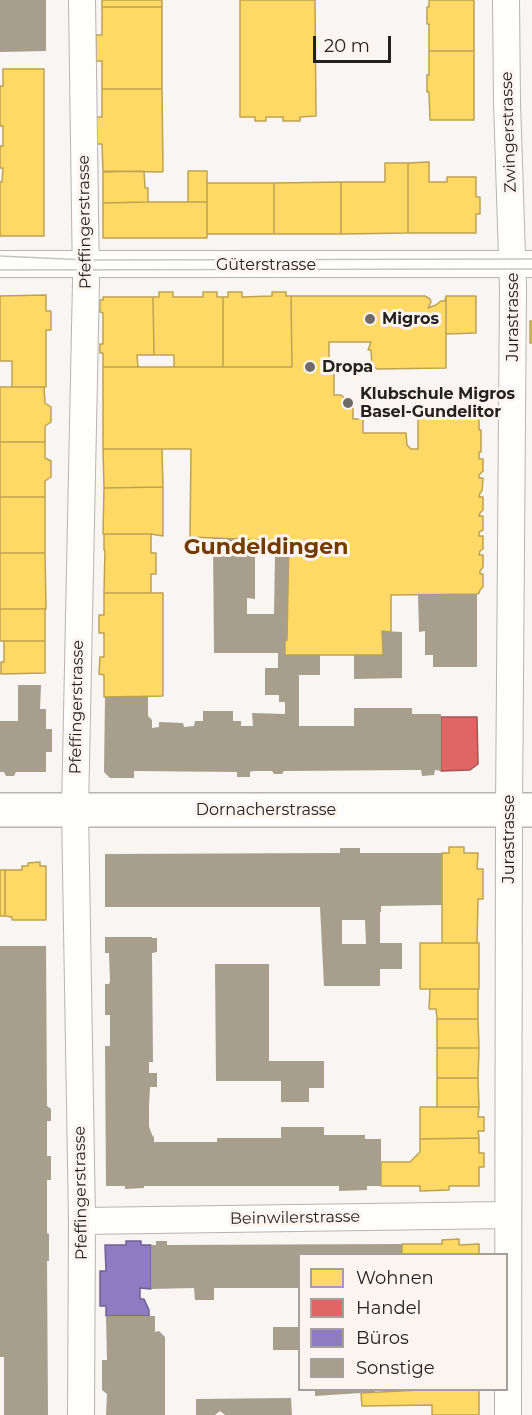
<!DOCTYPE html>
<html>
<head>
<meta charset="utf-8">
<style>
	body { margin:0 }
	#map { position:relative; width:532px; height:1415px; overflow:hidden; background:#f8f5f2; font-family:Montserrat,sans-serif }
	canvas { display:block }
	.legend { position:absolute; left:298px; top:1253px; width:210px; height:138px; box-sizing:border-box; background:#fbf4ef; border:2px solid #a5a09c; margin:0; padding:8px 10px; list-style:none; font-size:18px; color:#242220 }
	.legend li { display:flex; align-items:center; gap:12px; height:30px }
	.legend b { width:30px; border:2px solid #a5a09c }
	.scale { position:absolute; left:313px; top:36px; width:78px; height:27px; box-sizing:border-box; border:3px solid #242220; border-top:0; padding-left:8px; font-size:18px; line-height:21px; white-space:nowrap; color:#242220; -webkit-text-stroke:4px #fbf4ef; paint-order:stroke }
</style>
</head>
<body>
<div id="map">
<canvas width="532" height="1415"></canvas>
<ul class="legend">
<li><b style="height:16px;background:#ffd966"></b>Wohnen</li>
<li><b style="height:16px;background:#e06666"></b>Handel</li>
<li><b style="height:16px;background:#8e7cc3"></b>Büros</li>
<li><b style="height:16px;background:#a89e8c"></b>Sonstige</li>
</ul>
<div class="scale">20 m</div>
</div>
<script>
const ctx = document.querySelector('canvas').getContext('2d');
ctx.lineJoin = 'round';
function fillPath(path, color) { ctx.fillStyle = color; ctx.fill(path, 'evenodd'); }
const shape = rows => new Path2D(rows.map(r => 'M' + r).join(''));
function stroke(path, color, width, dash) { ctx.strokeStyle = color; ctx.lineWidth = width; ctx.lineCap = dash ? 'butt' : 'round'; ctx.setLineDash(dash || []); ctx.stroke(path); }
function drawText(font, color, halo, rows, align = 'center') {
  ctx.font = font + ' Montserrat,sans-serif'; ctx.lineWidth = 6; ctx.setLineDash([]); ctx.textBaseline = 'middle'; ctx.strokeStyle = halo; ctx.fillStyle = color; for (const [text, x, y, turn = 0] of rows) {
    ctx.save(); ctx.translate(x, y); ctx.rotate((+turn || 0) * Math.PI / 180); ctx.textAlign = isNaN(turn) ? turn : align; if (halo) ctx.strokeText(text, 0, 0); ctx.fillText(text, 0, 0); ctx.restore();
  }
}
const homes = shape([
	[102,0,162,0,162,7,102,7,102,0],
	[240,0,315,0,316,116,300,117,300,121,283,121,283,117,266,117,266,121,255,121,255,117,240,117,240,0],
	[429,0,474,0,474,51,429,51,429,24,427,24,427,7,429,7,429,0],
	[102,7,162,7,162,89,102,89,102,61,96,61,96,35,102,35,102,7],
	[429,51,474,51,474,120,430,120,429,92,427,92,427,75,429,75,429,51],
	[3,69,44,69,44,236,0,236,0,182,2,182,3,168,0,168,0,146,3,146,3,126,0,126,0,86,3,86,3,69],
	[102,89,162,89,163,171,162,172,103,171,102,144,96,144,96,117,102,117,102,89],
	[429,162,429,182,447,182,447,177,476,177,476,197,480,197,480,214,476,214,476,233,408,233,408,163,429,162],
	[385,163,408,163,408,233,341,234,341,182,385,182,385,163],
	[144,171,145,188,148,188,148,202,103,203,103,172,144,171],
	[188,171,207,171,207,202,188,202,188,171],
	[341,182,341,234,274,234,274,183,341,182],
	[207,183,274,183,274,234,207,234,207,183],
	[148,202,207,202,207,238,103,238,103,203,148,202],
	[159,292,173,292,173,297,203,297,203,292,217,292,217,297,223,297,223,367,174,367,174,355,154,355,153,297,159,297,159,292],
	[228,292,242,292,242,297,272,296,272,292,286,292,286,296,291,296,292,367,223,367,223,297,228,297,228,292],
	[46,295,46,311,51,311,51,330,46,330,46,387,12,387,12,361,0,361,0,296,46,295],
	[291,296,425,296,430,299,431,302,428,308,436,305,441,301,445,301,446,296,446,368,377,369,372,365,371,350,368,350,371,342,329,342,329,369,334,373,334,395,341,395,348,401,348,408,353,408,353,419,363,419,363,433,406,433,407,445,411,449,418,449,418,410,448,410,448,412,474,412,479,417,479,430,481,430,481,452,479,452,479,459,483,459,483,471,479,475,479,478,483,478,482,491,480,493,479,497,483,497,483,510,480,513,479,516,483,516,483,530,479,532,479,536,483,536,483,549,480,551,479,555,483,555,483,567,480,571,480,574,483,574,483,587,480,590,479,593,477,594,391,595,391,632,382,631,383,655,285,655,285,641,287,640,289,541,190,537,191,449,103,449,103,367,292,367,291,296],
	[446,296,476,296,476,333,446,334,446,296],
	[103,297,153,297,154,355,137,355,138,367,103,367,103,353,100,353,100,344,103,344,103,313,100,312,100,300,103,300,103,297],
	[530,321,532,321,532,343,530,343,530,321],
	[0,387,44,387,45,403,51,407,51,422,45,426,45,442,0,442,0,387],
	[0,442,45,442,45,458,51,461,51,477,45,481,45,497,0,497,0,442],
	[103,449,162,449,163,487,104,488,103,449],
	[163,487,163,536,151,534,103,534,104,488,163,487],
	[0,497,45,497,45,553,0,553,0,497],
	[104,534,151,534,151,553,156,553,156,574,151,574,151,593,104,593,105,550,104,550,104,534],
	[0,553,45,553,46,609,0,609,0,553],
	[104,593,163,593,163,696,104,697,104,675,99,674,100,657,104,657,104,633,99,633,99,615,104,615,104,593],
	[0,609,45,609,45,641,0,641,0,609],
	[4,641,45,641,45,673,1,674,1,662,4,662,4,641],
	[449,847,464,847,464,853,478,853,477,869,483,869,483,899,478,899,477,943,442,943,442,853,449,853,449,847],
	[40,862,40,866,46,866,46,920,12,920,12,917,5,916,5,870,22,870,22,866,28,866,28,863,40,862],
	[0,870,5,870,5,916,0,916,0,870],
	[420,943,479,943,479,989,420,989,420,943],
	[430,989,478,989,478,1019,437,1019,436,1009,429,1009,430,989],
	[437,1019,478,1019,479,1048,437,1048,437,1019],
	[437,1048,479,1048,478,1078,437,1078,437,1048],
	[437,1078,478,1078,479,1107,437,1107,437,1078],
	[420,1107,479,1107,478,1117,484,1117,484,1131,478,1131,479,1138,420,1139,420,1107],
	[479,1138,479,1153,484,1153,484,1167,479,1167,479,1186,449,1186,449,1190,420,1191,420,1186,381,1186,381,1162,410,1162,420,1152,420,1139,479,1138],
	[459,1239,459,1245,479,1244,479,1254,402,1254,402,1244,442,1244,442,1240,459,1239],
	[420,1390,479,1390,479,1415,432,1415,432,1405,362,1406,361,1393,420,1390]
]);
fillPath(homes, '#ffd966');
stroke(homes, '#bda251', 1.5);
const shops = shape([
	[441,717,477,717,478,764,470,770,441,771,441,717]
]);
fillPath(shops, '#e06666');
stroke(shops, '#a85251', 1.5);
const offices = shape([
	[126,1241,141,1241,141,1245,151,1245,151,1289,140,1288,140,1299,144,1299,149,1310,149,1316,106,1316,106,1306,100,1306,100,1271,106,1271,105,1245,126,1245,126,1241]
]);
fillPath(offices, '#8e7cc3');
stroke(offices, '#6e6192', 1.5);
fillPath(shape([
	[0,0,46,0,46,51,0,52],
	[213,538,289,541,287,640,285,641,285,655,320,655,320,675,299,675,299,726,354,726,354,708,412,708,412,714,441,714,441,771,435,770,434,775,422,776,421,770,418,770,284,771,282,774,274,774,272,771,253,771,250,772,250,777,237,777,237,772,134,771,134,778,110,778,104,772,105,697,148,697,148,716,152,720,152,728,159,727,159,722,183,723,184,727,194,726,195,721,203,721,203,711,233,711,233,721,241,721,241,726,253,726,252,713,285,714,285,702,279,702,279,695,265,695,265,668,278,668,278,653,214,653],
	[255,554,275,554,274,614,247,614,247,598,255,599],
	[418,594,477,594,477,667,433,667,433,655,425,655,425,631,419,632],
	[382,631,402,632,402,678,354,679,354,655,383,655],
	[18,685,41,685,40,709,46,709,46,729,52,729,52,752,46,752,46,772,16,772,14,776,6,776,4,772,0,772,0,721,18,721],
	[340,848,360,848,360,853,442,853,442,905,381,906,381,912,380,912,380,943,402,943,402,969,380,969,380,986,324,986,320,907,105,907,105,854,340,853],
	[342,920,365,920,366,944,342,944],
	[105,937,152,937,152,938,157,938,157,952,152,953,153,1062,149,1062,149,1073,157,1073,157,1087,150,1087,149,1105,149,1127,153,1137,154,1136,154,1142,217,1142,217,1138,281,1138,281,1127,324,1127,324,1135,365,1135,365,1139,381,1139,381,1186,367,1186,367,1190,339,1191,339,1186,144,1186,144,1188,125,1189,125,1186,106,1186,105,1046,110,1046,110,1015,105,1015,105,984,109,984,110,981,109,953,105,953],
	[0,946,46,946,47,1106,51,1109,51,1121,47,1121,47,1156,51,1156,51,1180,47,1180,47,1233,49,1234,49,1261,47,1261,48,1415,4,1415,4,1357,0,1357],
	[215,964,269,964,269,1061,324,1061,324,1088,309,1088,309,1102,281,1102,281,1081,216,1081],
	[156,1241,167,1241,167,1245,402,1244,402,1254,300,1254,300,1288,214,1288,214,1300,195,1300,194,1288,151,1289,151,1245,156,1245],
	[106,1316,155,1316,155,1332,159,1331,165,1337,165,1415,106,1415,107,1394,102,1390,102,1360,107,1360],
	[273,1327,300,1327,300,1350,273,1350],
	[315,1390,375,1390,375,1392,315,1396],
	[291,1398,292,1415,225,1415,220,1411,215,1415,196,1415,196,1399]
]), '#a89e8c');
const street = shape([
	[506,0,507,103,513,287,509,810,508,1415],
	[0,264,532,264],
	[82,1221,508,1215],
	[81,1415,82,1221,75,810,86,281,82,0]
]);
const secondary = shape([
	[0,810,532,810]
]);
stroke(street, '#b7b4b2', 28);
stroke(secondary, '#b7b4b2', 36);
stroke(street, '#fefefd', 26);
stroke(secondary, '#fefefd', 33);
stroke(shape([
	[0,256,86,260,532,259],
	[0,270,532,269]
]), '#c4c4c3', 1.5);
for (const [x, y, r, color] of [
	[370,319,6,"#6e6c6a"],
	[310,367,6,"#6e6c6a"],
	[348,403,6,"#6e6c6a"]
]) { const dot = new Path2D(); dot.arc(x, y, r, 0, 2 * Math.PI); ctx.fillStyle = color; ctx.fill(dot); stroke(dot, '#fbf4ef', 2); }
drawText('16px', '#242220', '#fbf4ef', [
	["Zwingerstrasse",509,132,-92],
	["Pfeffingerstrasse",85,222,-91],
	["Güterstrasse",266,265],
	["Jurastrasse",513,317,-90],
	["Pfeffingerstrasse",77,707,-89],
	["Dornacherstrasse",266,810],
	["Jurastrasse",509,839,-90],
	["Pfeffingerstrasse",81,1193,-91],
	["Beinwilerstrasse",295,1218,-1]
]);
drawText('bold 16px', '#242220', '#fbf4ef', [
	["Migros",382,319],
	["Dropa",322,367],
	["Klubschule Migros",360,394],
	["Basel-Gundelitor",360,412]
], 'left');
drawText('bold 22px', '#733b00', '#fbf4ef', [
	["Gundeldingen",266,548]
]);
</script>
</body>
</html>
